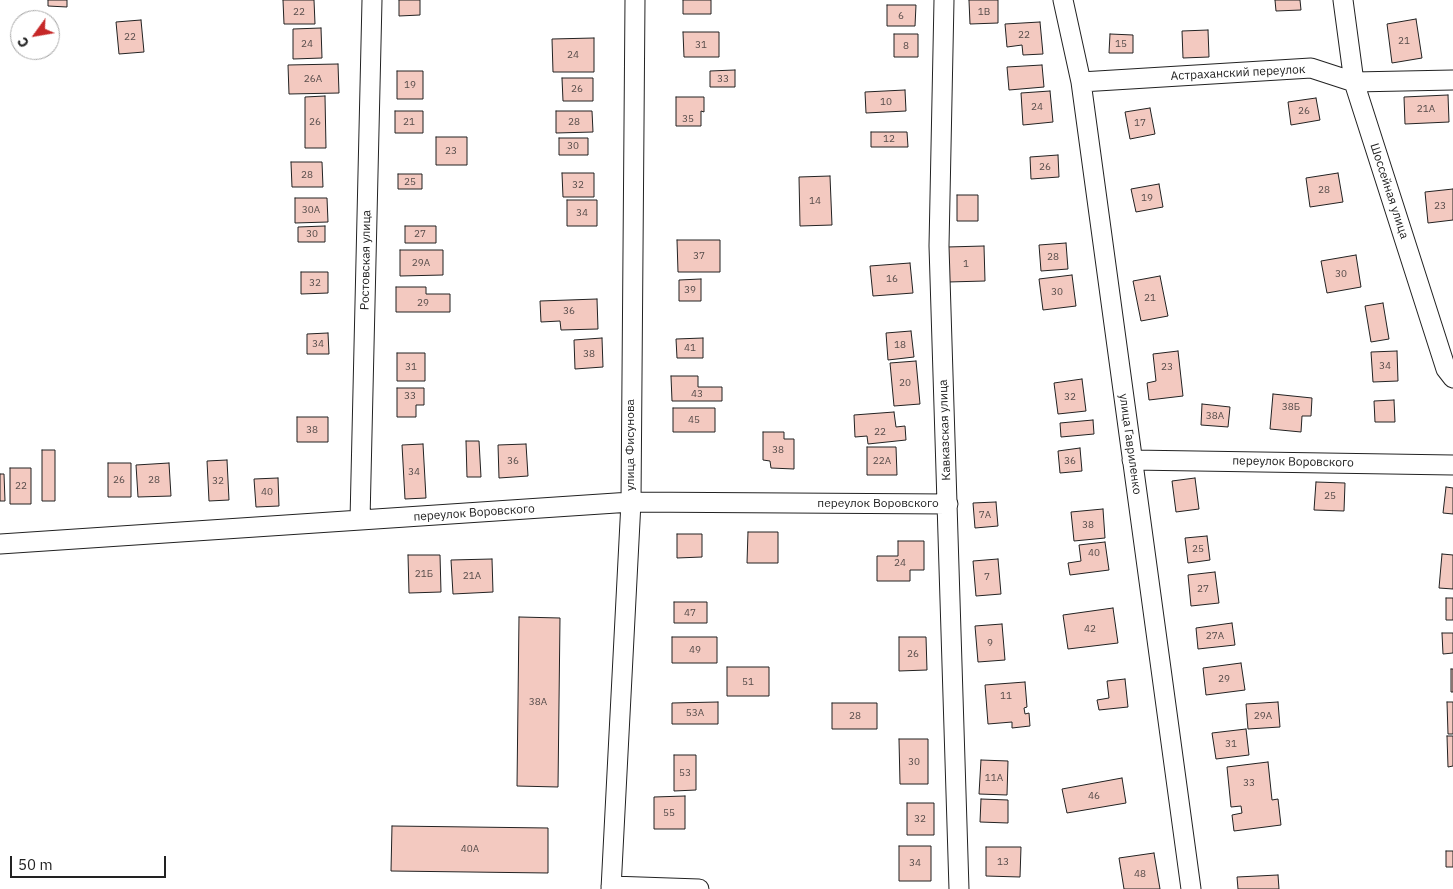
<!DOCTYPE html>
<html>
<head>
<meta charset="utf-8">
<style>
	body { margin:0 }
	#map { position:relative; width:1453px; height:889px; overflow:hidden; background:#fff; font-family:"IBM Plex Sans",sans-serif }
	canvas { display:block }
	.north { position:absolute; left:10px; top:10px; width:50px; height:50px; box-sizing:border-box; background:#fff; border:1px solid #a7a7a7; border-radius:50%; rotate:238deg; font-size:14px; font-weight:700; line-height:20px; text-align:center; color:#222 }
	.north::after { content:''; display:block; margin:auto; width:18px; height:22px; background:#c62828; clip-path:polygon(50% 0,100% 100%,50% 72%,0 100%) }
	.scale { position:absolute; left:10px; top:856px; width:156px; height:22px; box-sizing:border-box; border:2px solid #222; border-top:0; padding-left:6px; font-size:15px; line-height:18px; white-space:nowrap; color:#222; -webkit-text-stroke:4px #fff; paint-order:stroke }
</style>
</head>
<body>
<div id="map">
<canvas width="1453" height="889"></canvas>
<div class="north">С</div>
<div class="scale">50 m</div>
</div>
<script>
const ctx = document.querySelector('canvas').getContext('2d');
ctx.lineJoin = 'round';
function fillPath(path, color) { ctx.fillStyle = color; ctx.fill(path, 'evenodd'); }
const shape = rows => new Path2D(rows.map(r => 'M' + r).join(''));
function stroke(path, color, width, dash) { ctx.strokeStyle = color; ctx.lineWidth = width; ctx.lineCap = dash ? 'butt' : 'round'; ctx.setLineDash(dash || []); ctx.stroke(path); }
function drawText(font, color, halo, rows, align = 'center') {
  ctx.font = font + ' "IBM Plex Sans",sans-serif'; ctx.lineWidth = 4; ctx.setLineDash([]); ctx.textBaseline = 'middle'; ctx.strokeStyle = halo; ctx.fillStyle = color; for (const [text, x, y, turn = 0] of rows) {
    ctx.save(); ctx.translate(x, y); ctx.rotate((+turn || 0) * Math.PI / 180); ctx.textAlign = isNaN(turn) ? turn : align; if (halo) ctx.strokeText(text, 0, 0); ctx.fillText(text, 0, 0); ctx.restore();
  }
}
const building = shape([
	[48,0,67,0,67,7,48,6,48,0],
	[283,0,314,0,315,24,284,24,283,0],
	[399,0,420,0,420,15,399,16,399,0],
	[683,0,711,0,711,14,683,14,683,0],
	[969,0,998,0,998,23,970,24,969,0],
	[1275,0,1300,0,1301,10,1276,11,1275,0],
	[887,5,916,5,915,26,887,26,887,5],
	[1416,19,1422,58,1392,63,1387,24,1416,19],
	[141,20,144,52,119,54,116,22,141,20],
	[1040,22,1043,54,1023,55,1022,45,1007,47,1005,24,1040,22],
	[321,28,322,58,293,59,293,29,321,28],
	[1208,30,1209,57,1183,58,1182,31,1208,30],
	[683,32,719,32,719,57,684,57,683,32],
	[894,34,918,34,918,57,894,57,894,34],
	[1110,34,1133,35,1133,53,1109,53,1110,34],
	[594,38,594,72,553,72,552,39,594,38],
	[338,64,339,93,289,94,288,65,338,64],
	[1042,65,1044,87,1009,90,1007,67,1042,65],
	[735,70,735,87,710,87,710,71,735,70],
	[397,71,423,71,423,99,397,99,397,71],
	[562,78,593,78,593,101,563,101,562,78],
	[905,90,906,111,866,113,865,92,905,90],
	[1050,91,1053,122,1023,125,1021,93,1050,91],
	[1448,95,1449,122,1405,124,1404,97,1448,95],
	[325,96,326,148,305,148,305,97,325,96],
	[676,97,704,97,704,112,701,111,701,126,676,126,676,97],
	[1316,98,1320,120,1291,125,1288,102,1316,98],
	[1150,108,1155,134,1130,139,1125,112,1150,108],
	[395,111,423,111,423,133,395,133,395,111],
	[556,111,592,111,593,132,556,133,556,111],
	[871,132,907,132,908,147,871,147,871,132],
	[436,137,467,137,467,165,436,165,436,137],
	[559,138,588,138,588,155,559,155,559,138],
	[1058,155,1059,177,1031,179,1030,157,1058,155],
	[291,162,322,162,323,187,292,187,291,162],
	[562,173,594,173,594,197,563,197,562,173],
	[1338,173,1343,202,1310,207,1306,178,1338,173],
	[398,174,422,174,422,189,398,189,398,174],
	[830,176,832,225,800,226,799,177,830,176],
	[1159,184,1163,207,1136,212,1131,189,1159,184],
	[1453,189,1453,220,1428,223,1425,192,1453,189],
	[957,195,978,195,978,221,957,221,957,195],
	[295,198,327,198,328,222,295,223,295,198],
	[567,200,597,200,597,226,567,226,567,200],
	[325,226,325,242,298,242,298,227,325,226],
	[405,226,436,226,436,243,405,243,405,226],
	[677,240,720,240,720,272,678,272,677,240],
	[1066,243,1068,269,1041,271,1039,245,1066,243],
	[984,246,985,281,948,282,947,247,984,246],
	[400,250,443,250,443,275,400,276,400,250],
	[1356,255,1361,287,1327,293,1321,261,1356,255],
	[910,263,913,293,873,296,870,266,910,263],
	[301,272,328,272,328,293,301,294,301,272],
	[1072,275,1076,306,1043,310,1039,279,1072,275],
	[1160,276,1168,316,1141,321,1133,281,1160,276],
	[701,279,701,301,679,301,679,280,701,279],
	[396,287,426,287,426,294,450,294,450,312,396,312,396,287],
	[597,299,598,329,561,330,560,321,541,322,540,301,597,299],
	[1383,303,1389,339,1371,342,1365,306,1383,303],
	[911,331,914,357,888,360,886,333,911,331],
	[328,333,329,354,307,354,307,334,328,333],
	[602,338,603,367,575,369,574,340,602,338],
	[703,338,703,358,677,358,676,339,703,338],
	[1178,351,1183,396,1149,400,1147,383,1156,381,1153,354,1178,351],
	[1397,351,1398,381,1373,382,1371,352,1397,351],
	[397,353,425,353,425,381,397,381,397,353],
	[916,361,920,404,894,406,890,363,916,361],
	[671,376,698,376,698,387,722,387,722,401,672,401,671,376],
	[1082,379,1086,411,1058,414,1054,383,1082,379],
	[397,388,424,388,424,405,416,405,416,417,397,417,397,388],
	[1273,394,1312,398,1311,416,1302,416,1301,432,1270,429,1273,394],
	[1394,400,1395,422,1375,422,1374,401,1394,400],
	[1202,404,1230,407,1228,427,1201,425,1202,404],
	[673,408,715,408,715,432,673,432,673,408],
	[894,412,896,427,905,426,906,440,868,444,867,436,855,437,854,415,894,412],
	[297,417,328,417,328,442,297,442,297,417],
	[1093,420,1094,434,1061,437,1060,423,1093,420],
	[763,432,784,432,784,439,794,439,794,469,771,468,770,461,763,460,763,432],
	[466,441,479,441,481,477,467,477,466,441],
	[423,444,426,498,405,499,402,445,423,444],
	[526,444,528,476,499,478,498,445,526,444],
	[867,447,896,447,897,475,867,475,867,447],
	[1080,448,1082,471,1060,473,1058,451,1080,448],
	[42,450,55,450,55,501,42,501,42,450],
	[227,460,229,500,209,501,207,461,227,460],
	[108,463,131,463,131,497,108,497,108,463],
	[169,463,171,496,138,497,136,465,169,463],
	[10,468,31,468,31,504,10,504,10,468],
	[0,474,4,474,5,501,0,501,0,474],
	[278,478,279,506,256,507,254,479,278,478],
	[1195,478,1199,509,1176,512,1172,481,1195,478],
	[1316,482,1345,483,1344,511,1314,510,1316,482],
	[1446,487,1453,488,1453,514,1443,513,1446,487],
	[996,502,998,526,975,528,973,503,996,502],
	[1103,509,1105,538,1074,541,1071,512,1103,509],
	[748,532,778,532,778,563,747,563,748,532],
	[677,534,702,534,702,557,677,558,677,534],
	[1207,536,1210,560,1188,563,1185,538,1207,536],
	[898,541,924,541,924,570,910,570,910,581,877,581,877,556,898,556,898,541],
	[1105,542,1109,570,1070,575,1068,563,1081,561,1079,545,1105,542],
	[1442,554,1453,555,1453,589,1439,588,1442,554],
	[408,555,440,555,441,592,409,593,408,555],
	[492,559,493,592,453,594,451,560,492,559],
	[998,559,1001,594,976,596,973,561,998,559],
	[1215,572,1219,603,1191,606,1188,575,1215,572],
	[1446,598,1453,598,1453,620,1446,620,1446,598],
	[674,602,707,602,707,623,674,623,674,602],
	[1113,608,1118,643,1068,649,1063,615,1113,608],
	[519,617,560,618,558,787,517,786,519,617],
	[1232,623,1235,645,1198,649,1196,628,1232,623],
	[1002,624,1005,660,978,662,975,626,1002,624],
	[1442,633,1453,633,1453,653,1443,654,1442,633],
	[672,637,717,637,717,663,672,663,672,637],
	[899,637,926,637,927,670,899,671,899,637],
	[1241,663,1245,690,1206,695,1203,668,1241,663],
	[727,667,769,667,769,696,727,696,727,667],
	[1451,669,1453,669,1453,692,1451,692,1451,669],
	[1125,679,1128,707,1099,710,1097,700,1109,698,1107,681,1125,679],
	[1025,682,1027,707,1024,708,1025,714,1029,713,1030,726,1012,728,1012,722,988,724,985,685,1025,682],
	[718,702,718,724,672,724,672,703,718,702],
	[1278,702,1280,727,1248,729,1246,704,1278,702],
	[1447,702,1453,702,1453,734,1448,734,1447,702],
	[832,703,877,703,877,729,832,729,832,703],
	[1246,729,1249,755,1216,759,1212,733,1246,729],
	[1447,736,1453,736,1453,766,1448,767,1447,736],
	[899,739,928,739,928,784,900,784,899,739],
	[674,755,696,755,696,790,674,791,674,755],
	[981,760,1008,761,1007,795,979,794,981,760],
	[1268,762,1272,800,1278,799,1281,825,1234,831,1232,815,1242,813,1241,806,1231,807,1227,767,1268,762],
	[1122,778,1126,803,1067,813,1062,789,1122,778],
	[685,796,685,829,654,829,654,797,685,796],
	[981,799,1008,800,1008,823,980,822,981,799],
	[907,803,934,803,934,835,907,835,907,803],
	[392,826,548,828,548,873,391,871,392,826],
	[899,846,931,846,931,881,899,881,899,846],
	[986,847,1021,847,1020,877,986,876,986,847],
	[1446,851,1453,851,1453,867,1446,867,1446,851],
	[1154,853,1160,889,1124,889,1119,858,1154,853],
	[1278,875,1279,889,1238,889,1237,877,1278,875]
]);
fillPath(building, '#f3c9c0');
stroke(building, '#222', 1);
const street = shape([
	[944,0,939,246,959,889],
	[1063,0,1081,82,1191,889],
	[1343,0,1354,82,1446,369,1453,378],
	[1081,82,1311,68,1354,82,1453,80],
	[1132,460,1453,465],
	[360,520,372,0],
	[0,544,631,502,948,504],
	[611,886,699,889],
	[611,889,631,502,635,0]
]);
stroke(street, '#222', 21);
stroke(street, '#fff', 19);
drawText('10px', '#564c4a', null, [
	["22",299,12],
	["1В",984,12],
	["6",901,16],
	["22",1024,35],
	["22",130,37],
	["21",1404,41],
	["24",307,44],
	["15",1121,44],
	["31",701,45],
	["8",906,46],
	["24",573,55],
	["26А",313,79],
	["33",723,79],
	["19",410,85],
	["26",577,89],
	["10",886,102],
	["24",1037,107],
	["21А",1426,109],
	["26",1304,111],
	["35",688,119],
	["26",315,122],
	["21",409,122],
	["28",574,122],
	["17",1140,123],
	["12",889,139],
	["30",573,146],
	["23",451,151],
	["26",1045,167],
	["28",307,175],
	["25",410,182],
	["32",578,185],
	["28",1324,190],
	["19",1147,198],
	["14",815,201],
	["23",1440,206],
	["30А",311,210],
	["34",582,213],
	["30",312,234],
	["27",420,234],
	["37",699,256],
	["28",1053,257],
	["29А",421,263],
	["1",966,264],
	["30",1341,274],
	["16",892,279],
	["32",315,283],
	["39",690,290],
	["30",1057,292],
	["21",1150,298],
	["29",423,303],
	["36",569,311],
	["34",318,344],
	["18",900,345],
	["41",690,348],
	["38",589,354],
	["34",1385,366],
	["31",411,367],
	["23",1167,367],
	["20",905,383],
	["43",697,394],
	["33",410,396],
	["32",1070,397],
	["38Б",1291,407],
	["38А",1215,416],
	["45",694,420],
	["38",312,430],
	["22",880,432],
	["38",778,450],
	["36",513,461],
	["22А",882,461],
	["36",1070,461],
	["34",414,472],
	["26",119,480],
	["28",154,480],
	["32",218,481],
	["22",21,486],
	["40",267,492],
	["25",1330,496],
	["7А",985,515],
	["38",1088,525],
	["25",1198,549],
	["40",1094,553],
	["24",900,563],
	["21Б",424,574],
	["21А",472,576],
	["7",987,577],
	["27",1203,589],
	["47",690,613],
	["42",1090,629],
	["27А",1215,636],
	["9",990,643],
	["49",695,650],
	["26",913,654],
	["29",1224,679],
	["51",748,682],
	["11",1006,696],
	["38А",538,702],
	["53А",695,713],
	["28",855,716],
	["29А",1263,716],
	["31",1231,744],
	["30",914,762],
	["53",685,773],
	["11А",994,778],
	["33",1249,783],
	["46",1094,796],
	["55",669,813],
	["32",920,819],
	["40А",470,849],
	["13",1003,862],
	["34",915,863],
	["48",1140,874]
]);
drawText('12px', '#222', '#fff', [
	["Астраханский переулок",1238,73,-3],
	["Шоссейная улица",1389,191,72],
	["Ростовская улица",366,260,-89],
	["Кавказская улица",945,430,-92],
	["улица Гавриленко",1130,444,82],
	["улица Фисунова",631,445,-90],
	["переулок Воровского",1293,462,1],
	["переулок Воровского",878,504],
	["переулок Воровского",474,513,-4]
]);
</script>
</body>
</html>
